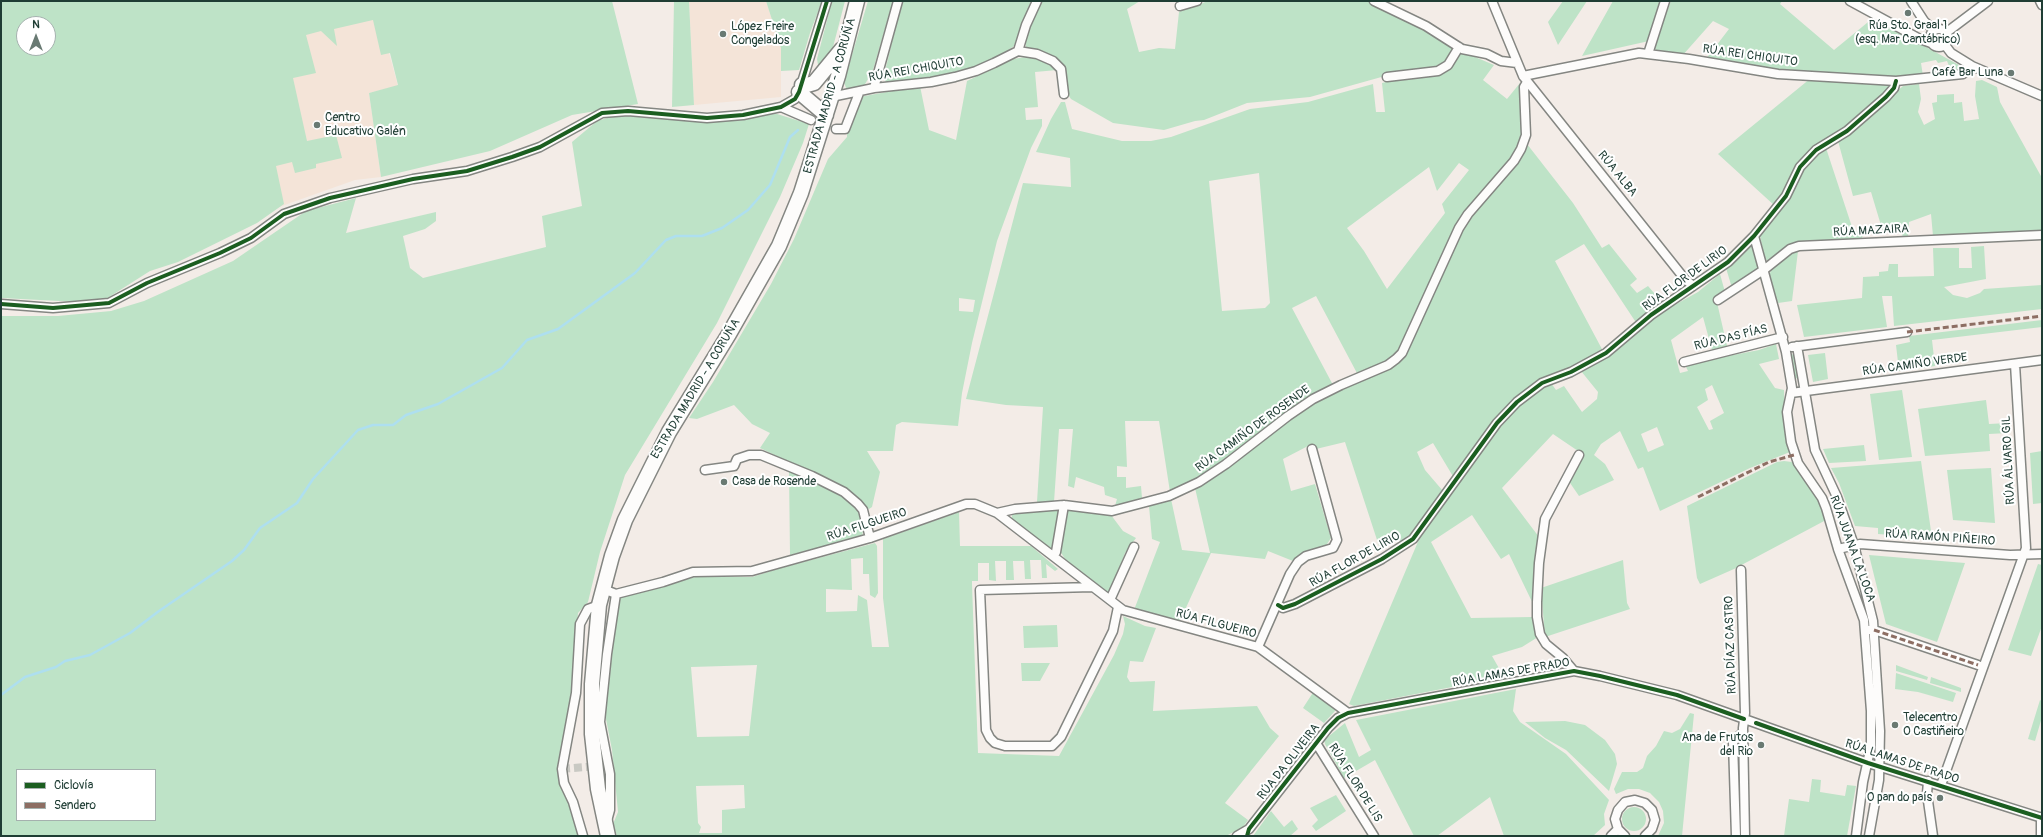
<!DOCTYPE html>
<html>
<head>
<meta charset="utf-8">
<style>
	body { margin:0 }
	#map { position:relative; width:2043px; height:837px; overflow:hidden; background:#f3ece7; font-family:Pangolin,sans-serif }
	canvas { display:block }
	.frame { position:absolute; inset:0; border:2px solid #1f3d34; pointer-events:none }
	.legend { position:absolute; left:16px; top:769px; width:140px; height:52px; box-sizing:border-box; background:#fff; border:1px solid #a5b1ae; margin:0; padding:5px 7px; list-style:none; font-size:12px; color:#1f3d34 }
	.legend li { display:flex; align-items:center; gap:8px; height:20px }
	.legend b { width:20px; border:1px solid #a5b1ae }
	.north { position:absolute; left:16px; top:16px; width:40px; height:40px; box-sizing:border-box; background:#fff; border:1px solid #a5b1ae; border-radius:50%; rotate:0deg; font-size:11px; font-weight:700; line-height:16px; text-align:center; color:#1f3d34 }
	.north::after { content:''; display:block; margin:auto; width:14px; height:18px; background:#697a73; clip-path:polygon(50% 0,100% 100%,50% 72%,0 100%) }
</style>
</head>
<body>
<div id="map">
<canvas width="2043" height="837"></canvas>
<div class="frame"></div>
<ul class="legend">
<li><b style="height:5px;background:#1b5e20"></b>Ciclovía</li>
<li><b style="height:5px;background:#8d6e63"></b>Sendero</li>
</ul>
<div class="north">N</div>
</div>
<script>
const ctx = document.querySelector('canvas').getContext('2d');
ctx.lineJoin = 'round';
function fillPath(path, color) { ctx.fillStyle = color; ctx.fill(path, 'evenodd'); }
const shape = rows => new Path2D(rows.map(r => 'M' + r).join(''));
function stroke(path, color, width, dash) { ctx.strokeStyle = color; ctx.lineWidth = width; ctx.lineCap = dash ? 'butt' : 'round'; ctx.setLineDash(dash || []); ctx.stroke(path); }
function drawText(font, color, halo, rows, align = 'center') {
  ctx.font = font + ' Pangolin,sans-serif'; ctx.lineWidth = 4; ctx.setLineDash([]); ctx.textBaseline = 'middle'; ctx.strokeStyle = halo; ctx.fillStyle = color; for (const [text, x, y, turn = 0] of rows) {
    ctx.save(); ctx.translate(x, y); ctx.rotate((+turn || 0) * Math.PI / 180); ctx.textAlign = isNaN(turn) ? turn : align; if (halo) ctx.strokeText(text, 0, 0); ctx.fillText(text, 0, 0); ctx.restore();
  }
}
fillPath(shape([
	[689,1,766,1,781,48,781,97,694,105],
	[371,3,389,53,398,86,369,93,381,177,355,180,279,207,266,159,279,24]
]), '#f4e4d8');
fillPath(shape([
	[1,1,612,1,638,104,572,115,490,151,381,177,369,93,398,85,390,53,381,55,373,20,334,29,337,46,321,31,306,35,316,73,293,78,307,141,336,135,342,158,316,164,316,168,295,173,292,162,276,166,284,204,257,223,178,262,150,271,106,299,79,302,1,298],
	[24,24,48,24,48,48,24,48],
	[674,1,689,1,694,105,672,107],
	[766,1,822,1,810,33,799,70,781,71,781,48],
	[832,1,845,1,832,51,819,71,817,59],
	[868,1,893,1,873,70,864,86,856,90,846,88,844,82],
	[902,1,1031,1,1014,46,999,57,973,68,948,76,887,84,884,79,885,71],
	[1039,1,1140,1,1127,9,1139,52,1159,48,1175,49,1179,12,1208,1,1368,1,1386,7,1456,48,1447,63,1439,68,1385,76,1310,97,1247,103,1204,120,1195,121,1164,130,1113,123,1071,99,1066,92,1063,71,1026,47,1025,41,1027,29],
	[1563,1,1587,1,1558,45,1548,22],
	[1613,1,1662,1,1649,41,1582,56],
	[1671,1,1782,1,1780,4,1834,50,1873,18,1959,65,1959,70,1952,73,1947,61,1938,63,1936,60,1921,63,1923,76,1906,78,1794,72,1706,59,1729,29,1713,21,1682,56,1659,53,1656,51,1654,44],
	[1461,51,1494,65,1483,80,1507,99,1520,83,1522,85,1523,135,1518,150,1482,195,1437,267,1412,320,1401,350,1385,364,1358,375,1316,296,1292,308,1333,385,1222,465,1194,482,1170,492,1159,421,1125,421,1127,467,1117,466,1117,477,1126,477,1126,488,1141,486,1142,498,1115,506,1117,499,1105,495,1104,487,1076,477,1074,488,1068,486,1073,429,1059,429,1054,502,1037,502,1043,407,1006,405,966,399,1023,183,1071,187,1070,158,1036,152,1051,119,1061,102,1065,102,1072,129,1122,141,1151,141,1171,137,1250,109,1308,102,1373,84,1376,112,1385,112,1382,83,1404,77,1440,73],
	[1459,163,1469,170,1442,204,1445,213,1387,289,1364,251,1347,228,1429,167,1437,191],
	[1259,173,1270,303,1265,308,1222,311,1209,181],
	[1032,56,1044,58,1057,70,1035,72,1038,107,1025,108,1026,120,1042,119,1042,126,1031,148,997,241,972,343,962,393,958,426,902,422,896,425,893,451,867,451,880,472,872,507,869,509,850,493,789,465,789,462,760,448,770,433,752,424,734,405,697,419,689,418,713,382,771,284,794,239,828,159,847,137,847,130,859,97,920,86,929,130,956,140,967,81,1013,59],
	[959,298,975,300,973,312,959,311],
	[1811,78,1889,83,1891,85,1883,96,1841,130,1818,144,1805,155,1775,206,1718,154],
	[1982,80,1997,87,2000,102,2042,178,2042,231,1933,236,1931,214,1909,222,1908,238,1903,237,1898,225,1883,232,1871,192,1853,196,1838,141,1903,86,1919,84,1921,99,1918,112,1924,125,1935,119,1932,103,1937,102,1937,95,1954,94,1954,103,1962,102,1964,121,1979,119,1975,96,1976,81],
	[774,113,809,124,803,143,780,197,717,323,625,475,600,552,588,602,578,613,572,691,558,771,578,827,578,836,1,836,1,316,58,316,111,311,144,301,233,261,306,211,356,198,346,233,436,212,436,221,425,229,403,236,410,268,423,278,546,247,542,216,582,206,572,142,597,121,614,116,626,115,706,121,745,120],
	[17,770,155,770,155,820,17,820],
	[1527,144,1573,203,1602,248,1609,244,1637,279,1630,285,1637,293,1648,286,1661,301,1637,324,1584,244,1555,261,1603,351,1536,383,1511,403,1491,425,1454,478,1433,443,1417,452,1425,470,1443,491,1412,536,1401,545,1399,540,1379,546,1345,442,1316,449,1308,446,1283,459,1291,491,1315,484,1331,538,1325,547,1303,554,1293,561,1268,551,1265,559,1211,553,1179,623,1134,610,1160,542,1152,539,1149,506,1171,499,1182,550,1210,553,1195,488,1237,462,1287,420,1338,389,1384,370,1399,362,1411,344,1466,220,1493,192],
	[1826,148,1854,233,1860,230,1863,235,1861,240,1802,243,1770,262,1765,259,1760,236,1788,198,1804,168,1812,159],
	[1751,243,1754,244,1759,264,1759,270,1732,288,1726,268],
	[1984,246,1986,279,1944,287,1953,295,1967,298,1980,293,1984,289,2042,285,2042,309,1894,326,1892,296,1882,296,1887,327,1804,337,1797,305,1862,298,1863,277,1879,276,1879,272,1888,271,1889,264,1898,264,1898,277,1934,276,1933,248,1959,248,1959,268,1972,268,1971,247],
	[1798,251,1792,301,1778,303,1769,279,1770,273,1774,265,1790,253],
	[1720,274,1725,292,1716,298,1727,346,1712,350,1703,317,1671,340,1680,373,1688,371,1686,367,1702,361,1759,350,1776,344,1779,359,1759,364,1775,388,1784,390,1785,425,1790,452,1750,468,1660,511,1643,467,1638,469,1620,431,1601,444,1594,455,1605,464,1614,480,1579,496,1568,480,1581,453,1553,434,1502,488,1539,537,1535,608,1509,554,1501,559,1472,515,1431,542,1471,618,1532,617,1538,637,1522,647,1492,656,1504,677,1354,706,1349,704,1420,537,1501,422,1530,395,1551,383,1556,390,1564,386,1582,412,1597,399,1598,392,1581,371,1632,337,1662,312,1698,292],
	[1712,385,1724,413,1710,421,1713,429,1709,430,1697,407,1708,400,1705,389],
	[1657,427,1664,445,1648,452,1641,434],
	[2042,320,2042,327,1932,340,1935,366,1899,371,1896,345,1910,342,1909,336],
	[1825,353,1828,379,1813,382,1808,355],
	[1794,354,1799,379,1795,378,1790,356,1790,355],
	[1902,390,1912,457,1879,460,1870,394],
	[1986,400,1989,424,2008,423,2008,433,1989,434,1990,451,1925,456,1918,409],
	[1864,445,1866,461,1829,463,1823,449],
	[2042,451,2042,503,2033,504,2030,453],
	[1784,461,1792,462,1807,483,1820,502,1826,520,1734,569,1700,584,1697,578,1687,506,1777,462],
	[1921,461,1932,538,1878,534,1878,528,1855,526,1839,483,1831,468],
	[1991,468,1995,523,1953,520,1947,470],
	[789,471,830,488,856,506,865,520,862,536,790,555],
	[1057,509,1060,513,1054,549,1051,550,1012,519,1012,514],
	[1072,509,1111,515,1123,531,1136,538,1125,553,1111,590,1107,592,1065,559,1060,551,1065,515,1067,511],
	[959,512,960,546,1031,546,1058,569,1055,571,1046,564,1047,578,1042,578,1041,560,1030,560,1031,579,1025,579,1024,561,1013,561,1014,580,1006,580,1006,561,995,561,996,581,989,580,989,563,978,563,978,581,972,581,972,584,978,753,1059,756,1114,655,1123,634,1125,624,1123,616,1145,626,1156,628,1143,662,1130,661,1127,677,1130,682,1155,681,1153,711,1257,706,1270,728,1279,736,1225,803,1248,820,1243,827,1226,836,617,836,613,824,618,812,612,750,604,709,618,598,699,576,752,577,781,568,875,543,877,546,878,593,875,598,870,595,869,574,863,574,863,558,851,559,852,590,826,589,826,612,857,611,858,595,867,600,872,647,889,647,883,598,883,539],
	[757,665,749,736,697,737,691,667],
	[744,785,745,808,722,810,722,833,699,833,701,827,698,823,696,786],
	[1869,555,1965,563,1937,642,1886,624],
	[1623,560,1627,603,1630,609,1545,637,1541,588],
	[2038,564,2042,565,2042,626,2031,656,2008,650],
	[1057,625,1058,647,1024,648,1023,626],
	[1021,663,1050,663,1040,681,1022,681],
	[1896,665,1928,677,1927,680,1896,671],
	[1896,673,1956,693,1953,702,1918,692,1895,689],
	[1931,677,1961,688,1961,692,1930,683],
	[1516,689,1513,711,1520,722,1566,754,1609,800,1604,814,1605,825,1593,836,1504,836,1490,797,1437,836,1414,836,1375,760,1344,778,1325,744,1324,740,1345,723,1359,757,1371,750,1356,720],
	[1314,691,1335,707,1335,711,1324,723,1303,708],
	[2040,700,2042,701,2042,717,2035,741,2028,739],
	[1690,713,1694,714,1682,836,1658,836,1664,823,1663,811,1659,802,1650,793,1639,789,1628,789,1616,794,1614,789,1622,772,1637,772,1643,768,1647,756,1656,746,1664,731,1672,733,1680,729],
	[1565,721,1585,725,1605,740,1615,754,1617,764,1609,791,1566,750,1545,738,1525,722],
	[1812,779,1821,780,1820,792,1845,796,1847,785,1856,786,1847,836,1784,836,1789,799,1809,802],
	[1336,795,1346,811,1316,831,1312,826,1318,820,1310,808],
	'1622 819a12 12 0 1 1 24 0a12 12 0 1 1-24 0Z',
	[1271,811,1284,827,1292,820,1298,829,1290,836,1253,836]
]), '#bee3c7');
stroke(shape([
	[1,695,25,677,56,667,65,661,90,655,130,633,159,611,232,561,244,550,260,528,297,503,313,479,358,430,373,425,393,425,406,415,438,404,502,368,527,340,558,329,635,273,666,240,676,236,702,236,722,228,748,210,770,185,790,137,798,130]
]), '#aedfef', 2.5);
stroke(shape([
	[562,769,609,765]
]), '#c9c9c3', 8, [8, 4]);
const street = shape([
	[1374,1,1426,26,1462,49,1487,54,1501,61,1517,63],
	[1492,1,1523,76,1684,278,1693,286],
	[1850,1,1920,39,1931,43],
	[1911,1,1924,21,1934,30],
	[2040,1,2042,5],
	[1180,6,1197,1],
	'1930 38a9 9 0 1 1 18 0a9 9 0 1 1-18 0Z',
	[1947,32,1988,1],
	[1945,45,1951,53,1972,66,2042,96],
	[1018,51,1037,54,1053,61,1061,69,1064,94],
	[1648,54,1665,1],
	[1523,76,1639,53,1689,59,1778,74,1896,81,1963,74,1972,66],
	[1387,77,1438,71,1448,65,1459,47],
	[874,88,898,1],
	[831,97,874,88,931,82,955,77,976,71,994,63,1018,51,1026,25,1037,1],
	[781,107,811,120],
	[836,129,845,129,859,93],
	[1754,236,1786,352,1792,388,1787,412,1791,442,1798,463,1822,498,1826,508,1838,549,1864,620,1871,711,1871,746,1863,782,1856,836],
	[1718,300,1765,269,1790,249,1799,246,2042,235],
	[1,304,53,308,109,303,147,283,220,253,251,238,284,214,330,198,413,179,467,171,512,157,540,147,602,113,628,111,707,118,743,115,781,107,795,99,799,92,827,1],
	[1797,346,1815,450,1837,497,1854,545,1873,621,1880,731,1879,780,1869,836],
	[1792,347,1907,332],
	[1684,362,1783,337],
	[1791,393,2042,360],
	[705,470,734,466,737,459,749,455,761,455,812,476,844,492,858,504,863,510,870,538],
	[997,513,1015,509,1064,505,1112,511,1169,496,1199,482,1226,464,1288,416,1313,399,1341,385,1388,365,1396,359,1402,353,1459,228,1468,214,1514,161,1521,149,1526,135,1524,87,1527,82],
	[1838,549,1860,544,2010,555,2042,554],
	[1053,556,1056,552,1064,505],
	[1741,570,1745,713,1743,728,1745,836],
	[1092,587,980,590,986,730,990,738,995,743,1005,746,1052,746,1061,737,1113,631,1118,607],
	[603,589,616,594,663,582,693,572,752,571,870,538,966,504,975,504,997,513,1123,610,1258,647,1348,713],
	[1110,600,1134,547],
	[1278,605,1283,608,1295,604,1382,559,1413,539,1497,423,1517,402,1542,383,1571,372,1606,353,1651,315,1728,262,1754,236,1786,196,1800,167,1816,150,1847,131,1886,97,1894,88,1896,81],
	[1869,630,1874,630,1978,665],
	[1258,647,1290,574,1298,562,1306,556,1333,548,1337,540,1312,449],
	[1574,671,1563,658,1546,644,1540,634,1537,617,1537,602,1539,563,1545,519,1579,455],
	[1316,743,1374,836],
	[1928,781,1927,794,1933,836],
	[1941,785,2026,548,2015,364],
	[2041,817,2041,836],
	[607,821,610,810,610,774,600,722,607,654,616,594],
	[583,836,573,802,564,783,562,769,576,693,580,624,588,609,599,605],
	[1237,836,1249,829,1328,728,1338,718,1348,713,1574,671,1600,676,1677,695,1868,763,2042,818],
	[1611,836,1618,829],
	[1625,836,1618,829,1615,819,1618,810,1625,802,1635,800,1645,803,1652,810,1655,820,1652,829,1645,836],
	[1736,836,1733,742,1743,732]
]);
const highway = shape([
	[802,85,807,85,814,83,842,49],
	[799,92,826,115],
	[608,836,598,789,592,734,592,684,599,605,612,556,625,520,669,432,729,334,779,246,801,193,838,76,857,1]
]);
stroke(street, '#848682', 11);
stroke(highway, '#848682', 17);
stroke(street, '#fdfcfb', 8);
stroke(highway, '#fdfcfb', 14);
stroke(shape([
	[1907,332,2042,316],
	[1698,497,1769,462,1794,455],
	[1874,630,1978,665]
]), '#8d6e63', 3, [6, 3]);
stroke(shape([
	[1,304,53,308,109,303,147,283,220,253,251,238,284,214,330,198,413,179,467,171,512,157,540,147,602,113,628,111,707,118,743,115,781,107,795,99,799,92,827,1],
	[1278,605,1283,608,1295,604,1382,559,1413,539,1497,423,1517,402,1542,383,1571,372,1606,353,1651,315,1728,262,1754,236,1786,196,1800,167,1816,150,1847,131,1886,97,1894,88,1896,81],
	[1756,723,1868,763,2042,818],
	[1247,836,1249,829,1328,728,1338,718,1348,713,1574,671,1600,676,1677,695,1744,719]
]), '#1b5e20', 4);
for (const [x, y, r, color] of [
	[1908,13,4,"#697a73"],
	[723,34,4,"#697a73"],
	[2011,73,4,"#697a73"],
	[317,125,4,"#697a73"],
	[724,482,4,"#697a73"],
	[1895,725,4,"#697a73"],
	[1761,745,4,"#697a73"],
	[1940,798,4,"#697a73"]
]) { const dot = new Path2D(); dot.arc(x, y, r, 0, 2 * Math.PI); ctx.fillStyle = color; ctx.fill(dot); stroke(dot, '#fff', 1.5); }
drawText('12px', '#1f3d34', '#fff', [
	["Rúa Sto. Graal 1",1908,26,"center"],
	["(esq. Mar Cantábrico)",1908,40,"center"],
	["López Freire",731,27],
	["Congelados",731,41],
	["Café Bar Luna",2003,73,"right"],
	["Centro",325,118],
	["Educativo Galén",325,132],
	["Casa de Rosende",732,482],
	["Telecentro",1903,718],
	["O Castiñeiro",1903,732],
	["Ana de Frutos",1753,738,"right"],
	["del Rio",1753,752,"right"],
	["O pan do país",1932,798,"right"]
], 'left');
drawText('12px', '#1f3d34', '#fff', [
	["RÚA REI CHIQUITO",1750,56,8],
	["RÚA REI CHIQUITO",916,70,-10],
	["ESTRADA MADRID - A CORUÑA",830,96,-74],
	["RÚA ALBA",1617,174,51],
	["RÚA MAZAIRA",1871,231,-3],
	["RÚA FLOR DE LIRIO",1685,279,-36],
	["RÚA DAS PÍAS",1731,338,-14],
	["RÚA CAMIÑO VERDE",1915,365,-8],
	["ESTRADA MADRID - A CORUÑA",696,389,-59],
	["RÚA CAMIÑO DE ROSENDE",1253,429,-36],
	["RÚA ÁLVARO GIL",2009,460,-93],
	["RÚA FILGUEIRO",867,525,-18],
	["RÚA RAMÓN PIÑEIRO",1940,538,4],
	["RÚA JUANA LA LOCA",1852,549,70],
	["RÚA FLOR DE LIRIO",1355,560,-29],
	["RÚA FILGUEIRO",1216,624,15],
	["RÚA DÍAZ CASTRO",1731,645,-92],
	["RÚA LAMAS DE PRADO",1511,673,-10],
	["RÚA DA OLIVEIRA",1289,762,-52],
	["RÚA LAMAS DE PRADO",1902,762,18],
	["RÚA FLOR DE LIS",1355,783,58]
]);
</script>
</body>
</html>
